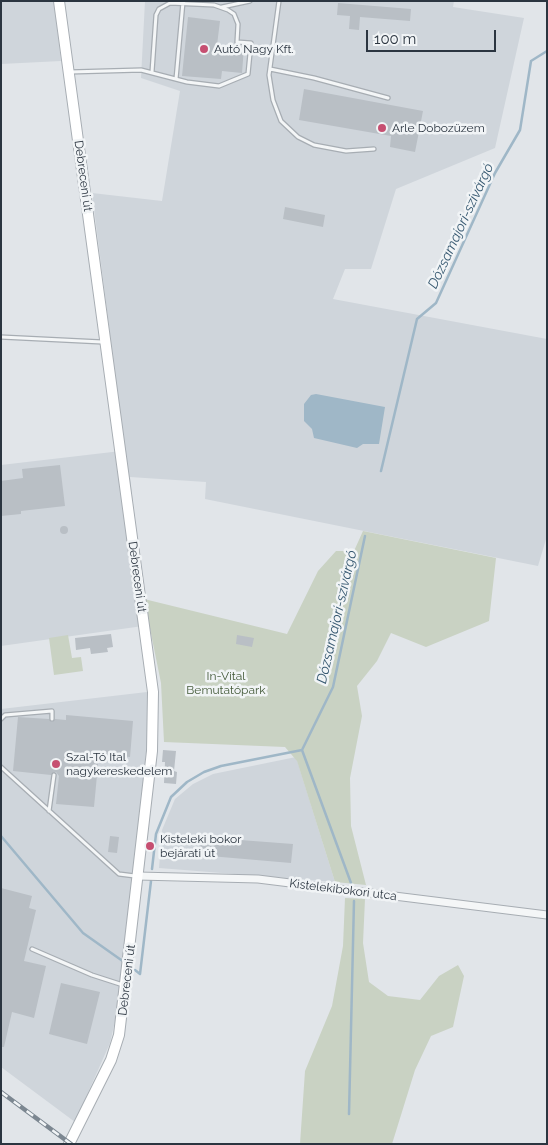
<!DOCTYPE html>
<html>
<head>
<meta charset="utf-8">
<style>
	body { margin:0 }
	#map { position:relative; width:548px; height:1145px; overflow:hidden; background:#e1e5e9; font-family:Raleway,sans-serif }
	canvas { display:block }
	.frame { position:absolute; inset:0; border:2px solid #2b3540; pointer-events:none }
	.scale { position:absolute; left:366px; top:30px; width:130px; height:22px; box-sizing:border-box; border:2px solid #2b3540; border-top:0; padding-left:6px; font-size:15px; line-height:18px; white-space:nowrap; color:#2b3540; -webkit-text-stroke:4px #f1f4f6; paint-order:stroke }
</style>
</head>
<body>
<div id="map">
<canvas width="548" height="1145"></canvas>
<div class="frame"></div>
<div class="scale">100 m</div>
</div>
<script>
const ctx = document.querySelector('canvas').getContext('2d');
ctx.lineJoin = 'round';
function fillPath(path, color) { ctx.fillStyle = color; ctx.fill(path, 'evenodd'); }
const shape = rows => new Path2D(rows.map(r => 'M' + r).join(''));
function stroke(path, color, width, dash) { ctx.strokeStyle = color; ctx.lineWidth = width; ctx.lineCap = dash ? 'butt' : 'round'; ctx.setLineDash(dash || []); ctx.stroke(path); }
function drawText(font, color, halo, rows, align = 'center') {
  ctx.font = font + ' Raleway,sans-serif'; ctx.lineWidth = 5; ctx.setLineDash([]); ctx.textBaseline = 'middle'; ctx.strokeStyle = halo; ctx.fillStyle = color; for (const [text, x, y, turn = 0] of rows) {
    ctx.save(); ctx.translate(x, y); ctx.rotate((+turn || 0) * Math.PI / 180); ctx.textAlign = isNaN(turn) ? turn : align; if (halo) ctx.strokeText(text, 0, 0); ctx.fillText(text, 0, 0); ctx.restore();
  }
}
fillPath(shape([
	[1,1,54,1,61,61,1,64],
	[145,1,454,1,453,7,524,18,495,148,396,189,371,269,345,269,333,299,547,339,547,536,538,566,205,499,206,482,130,477,144,599,150,625,1,646,1,465,121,451,110,334,92,193,162,201,180,91,141,78],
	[147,692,147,743,120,999,110,1043,75,1122,1,1067,1,709],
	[296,757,335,882,159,868,162,830,175,799,193,784,213,774]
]), '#cfd5db');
fillPath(shape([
	[363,531,496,558,489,621,426,647,391,633,377,661,357,686,362,716,350,778,351,826,366,885,335,882,297,761,285,747,164,742,161,683,144,599,287,634,318,571,336,551,354,551],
	[68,635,72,658,81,657,83,671,54,675,49,638],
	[345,898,365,899,363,943,369,982,388,996,420,1000,439,976,458,965,464,976,453,1027,431,1036,415,1070,392,1144,300,1144,305,1071,332,1006,343,946]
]), '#c9d2c3');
fillPath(shape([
	[316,394,385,407,379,444,363,444,357,448,314,438,312,429,304,421,304,404,311,395]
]), '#9fb7c7');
stroke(shape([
	[381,471,417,319,436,303,495,173,520,130,531,61,547,51],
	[302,750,351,883],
	[1,836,83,933,124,962],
	[152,869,156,834,171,797,187,782,204,772,221,766,302,750,333,687,365,536],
	[135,970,140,974,151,881],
	[349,1114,354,901]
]), '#9fb7c7', 2.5);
fillPath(shape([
	[338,3,411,9,410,21,360,17,359,30,349,29,350,16,337,15],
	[188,17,220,21,217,45,244,47,242,73,222,71,221,79,182,76],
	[304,89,423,111,415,152,390,147,391,136,299,120],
	[285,207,325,215,323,227,283,219],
	[60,465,65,506,21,511,21,514,1,516,1,481,23,478,22,469],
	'60 530a4 4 0 1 1 8 0a4 4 0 1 1-8 0Z',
	[111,634,113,647,107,648,108,652,91,654,90,648,76,650,75,638],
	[237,635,254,638,252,647,236,644],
	[66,715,133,721,130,757,99,754,94,807,56,804,59,776,56,772,51,775,13,771,18,717,49,719,52,722,55,719,66,720],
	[163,750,176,751,174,771,177,772,176,784,164,783,165,762,162,762],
	[110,836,119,837,117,853,108,852],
	[200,837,293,844,291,863,198,855],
	[1,888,32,896,29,908,36,910,24,961,46,966,34,1018,12,1012,4,1047,1,1047],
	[61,983,100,992,87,1044,49,1034]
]), '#b9bfc5');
const lane = shape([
	[279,1,269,75,273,100,281,121,298,137,314,145,346,151,374,149],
	[222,7,250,1],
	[270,69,314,78,388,98],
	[70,72,141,70,187,82,219,86,248,74,251,43,237,42,238,24,234,14,228,10,214,5,170,3,159,9,156,15,152,72],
	[176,79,183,2],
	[1,337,102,342],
	[1,719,5,715,52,711,52,719],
	[1,767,119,874,135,876],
	[49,811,54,775],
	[32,949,92,975,123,985]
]);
const street = shape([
	[138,876,258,879,547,915]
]);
const secondary = shape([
	[59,1,153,692,152,751,119,1035,111,1060,69,1144]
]);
stroke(lane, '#a7adb3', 5.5);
stroke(street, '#a7adb3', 9);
stroke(secondary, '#a7adb3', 12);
stroke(lane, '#f4f6f7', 3);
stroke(street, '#f4f6f7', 7);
stroke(secondary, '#fff', 10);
const rail = shape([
	[1,1092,71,1144]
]);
stroke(rail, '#7c8791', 4.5);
stroke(rail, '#f1f4f6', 2.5, [8]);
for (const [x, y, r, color] of [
	[204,49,5,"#c64f71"],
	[382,128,5,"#c64f71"],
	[56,764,5,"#c64f71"],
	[150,846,5,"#c64f71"]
]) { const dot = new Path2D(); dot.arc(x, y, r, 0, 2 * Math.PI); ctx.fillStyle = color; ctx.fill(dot); stroke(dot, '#f1f4f6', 2); }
drawText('12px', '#2b3540', '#f1f4f6', [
	["Autó Nagy Kft.",214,49],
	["Arle Dobozüzem",392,128],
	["Szal-Tó Ital",66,757],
	["nagykereskedelem",66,771],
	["Kisteleki bokor",160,839],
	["bejárati út",160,853]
], 'left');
drawText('12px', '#2b3540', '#f1f4f6', [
	["Debreceni út",83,176,82],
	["Debreceni út",137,577,82],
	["Kistelekibokori utca",343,890,7],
	["Debreceni út",127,980,-83]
]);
drawText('12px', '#445a39', '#f1f4f6', [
	["In-Vital",226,676],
	["Bemutatópark",226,690]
]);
drawText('italic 14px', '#375971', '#f1f4f6', [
	["Dózsamajori-szivárgó",461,226,-65],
	["Dózsamajori-szivárgó",337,617,-77]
]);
</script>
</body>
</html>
